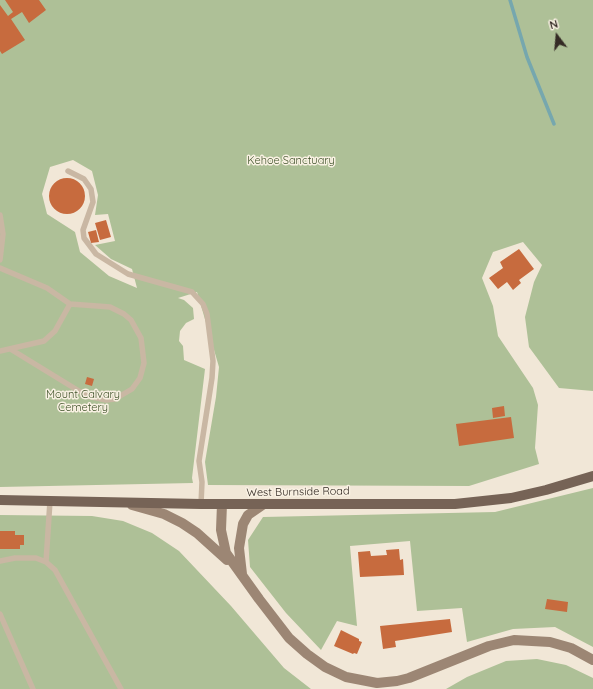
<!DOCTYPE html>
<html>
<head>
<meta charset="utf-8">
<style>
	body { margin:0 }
	#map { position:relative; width:593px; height:689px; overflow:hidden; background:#f1e7d7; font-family:Quicksand,sans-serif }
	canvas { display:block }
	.north { position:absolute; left:537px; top:16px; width:40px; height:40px; -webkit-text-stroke:3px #f9f1e3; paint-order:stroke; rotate:344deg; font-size:11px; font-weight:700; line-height:16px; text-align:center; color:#342b25 }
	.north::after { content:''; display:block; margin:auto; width:14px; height:18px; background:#342b25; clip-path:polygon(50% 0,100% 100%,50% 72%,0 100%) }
</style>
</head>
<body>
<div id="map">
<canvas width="593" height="689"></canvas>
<div class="north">N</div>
</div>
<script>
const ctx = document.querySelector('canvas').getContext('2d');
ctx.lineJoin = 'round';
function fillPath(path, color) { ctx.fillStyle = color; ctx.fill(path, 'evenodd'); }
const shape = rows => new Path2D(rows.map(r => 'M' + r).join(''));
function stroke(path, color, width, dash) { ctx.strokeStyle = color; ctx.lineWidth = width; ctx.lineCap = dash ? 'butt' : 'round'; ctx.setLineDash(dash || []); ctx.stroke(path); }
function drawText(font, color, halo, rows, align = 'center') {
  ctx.font = font + ' Quicksand,sans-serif'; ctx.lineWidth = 3; ctx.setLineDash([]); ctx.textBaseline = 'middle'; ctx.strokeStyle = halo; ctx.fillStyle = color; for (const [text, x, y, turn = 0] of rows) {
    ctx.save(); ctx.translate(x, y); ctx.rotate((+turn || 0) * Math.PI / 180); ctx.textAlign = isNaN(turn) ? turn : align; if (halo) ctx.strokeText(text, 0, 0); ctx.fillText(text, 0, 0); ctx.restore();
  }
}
fillPath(shape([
	[0,0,593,0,593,391,559,388,529,347,525,317,534,282,542,265,523,242,493,252,482,278,493,306,498,336,533,388,538,405,535,448,539,464,469,486,208,485,205,462,216,397,219,367,197,292,178,298,184,300,193,308,194,319,186,323,180,331,179,341,183,346,184,360,205,369,192,478,193,483,0,487],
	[73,160,92,171,98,195,95,215,108,214,115,241,95,245,111,259,132,269,137,288,109,276,80,252,75,232,47,214,42,194,50,167],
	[593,488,593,647,555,627,513,629,467,642,462,608,417,611,410,541,350,546,357,626,337,621,321,650,286,613,250,567,248,540,263,517,495,512],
	[0,515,92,516,123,521,152,533,179,551,231,606,284,668,311,689,0,689],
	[537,659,566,665,593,678,593,689,446,689,467,677,506,661]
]), '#aec097');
stroke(shape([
	[510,0,527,57,554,124]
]), '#76a7ae', 3.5);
fillPath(shape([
	[5,0,39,0,46,10,29,23,22,12,11,19,25,40,2,54,0,51,0,5,8,16,13,12],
	'49 196a18 18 0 1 1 36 0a18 18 0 1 1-36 0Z',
	[106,220,111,237,100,240,95,223],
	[96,230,99,242,91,243,88,232],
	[519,249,534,269,519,280,521,283,513,290,507,282,498,289,489,278,503,268,500,262],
	[87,377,94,379,92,386,85,384],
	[504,406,505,416,493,418,492,408],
	[511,417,514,438,459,446,456,424],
	[0,531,15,531,15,535,24,535,24,545,20,545,20,549,0,549],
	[399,549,400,560,403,559,404,575,360,577,358,552,370,551,371,556,387,555,386,550],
	[547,599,568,602,567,612,545,609],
	[450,619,452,632,395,641,396,647,383,649,380,626],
	[341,630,359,639,359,641,362,642,357,654,354,653,353,654,334,646]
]), '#c76b3e');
stroke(shape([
	[68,171,84,179,91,189,93,202,83,230,84,238,96,254,128,274,192,292,203,304,207,314,213,361,212,378,199,461,202,482,201,504],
	[0,215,3,234,0,260],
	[0,268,47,288,70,304],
	[0,351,44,341,55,331,70,304,97,306,110,307,124,314,131,320,141,338,144,363,140,378,132,389,115,399,106,400,87,396,12,350],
	[0,561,15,558,36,558,46,562,55,570,121,689],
	[46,562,50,501],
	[0,614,33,689]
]), '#c9b7a3', 5.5);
stroke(shape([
	[222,504,221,530,226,553,259,599,289,638,307,654,325,667,346,677,377,683,397,681,409,678,489,646,514,640,550,642,571,648,593,660],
	[132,505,164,514,182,523,197,533,227,560],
	[242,574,239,548,243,524,248,515,264,504]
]), '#9c8674', 10);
stroke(shape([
	[0,500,201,504,455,504,511,498,546,490,593,476]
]), '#766356', 10);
drawText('11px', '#3f5229', '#f9f1e3', [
	["Kehoe Sanctuary",291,161],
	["Mount Calvary",83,395],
	["Cemetery",83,408]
]);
drawText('11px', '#342b25', '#f9f1e3', [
	["West Burnside Road",298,492,-1]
]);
</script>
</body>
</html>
